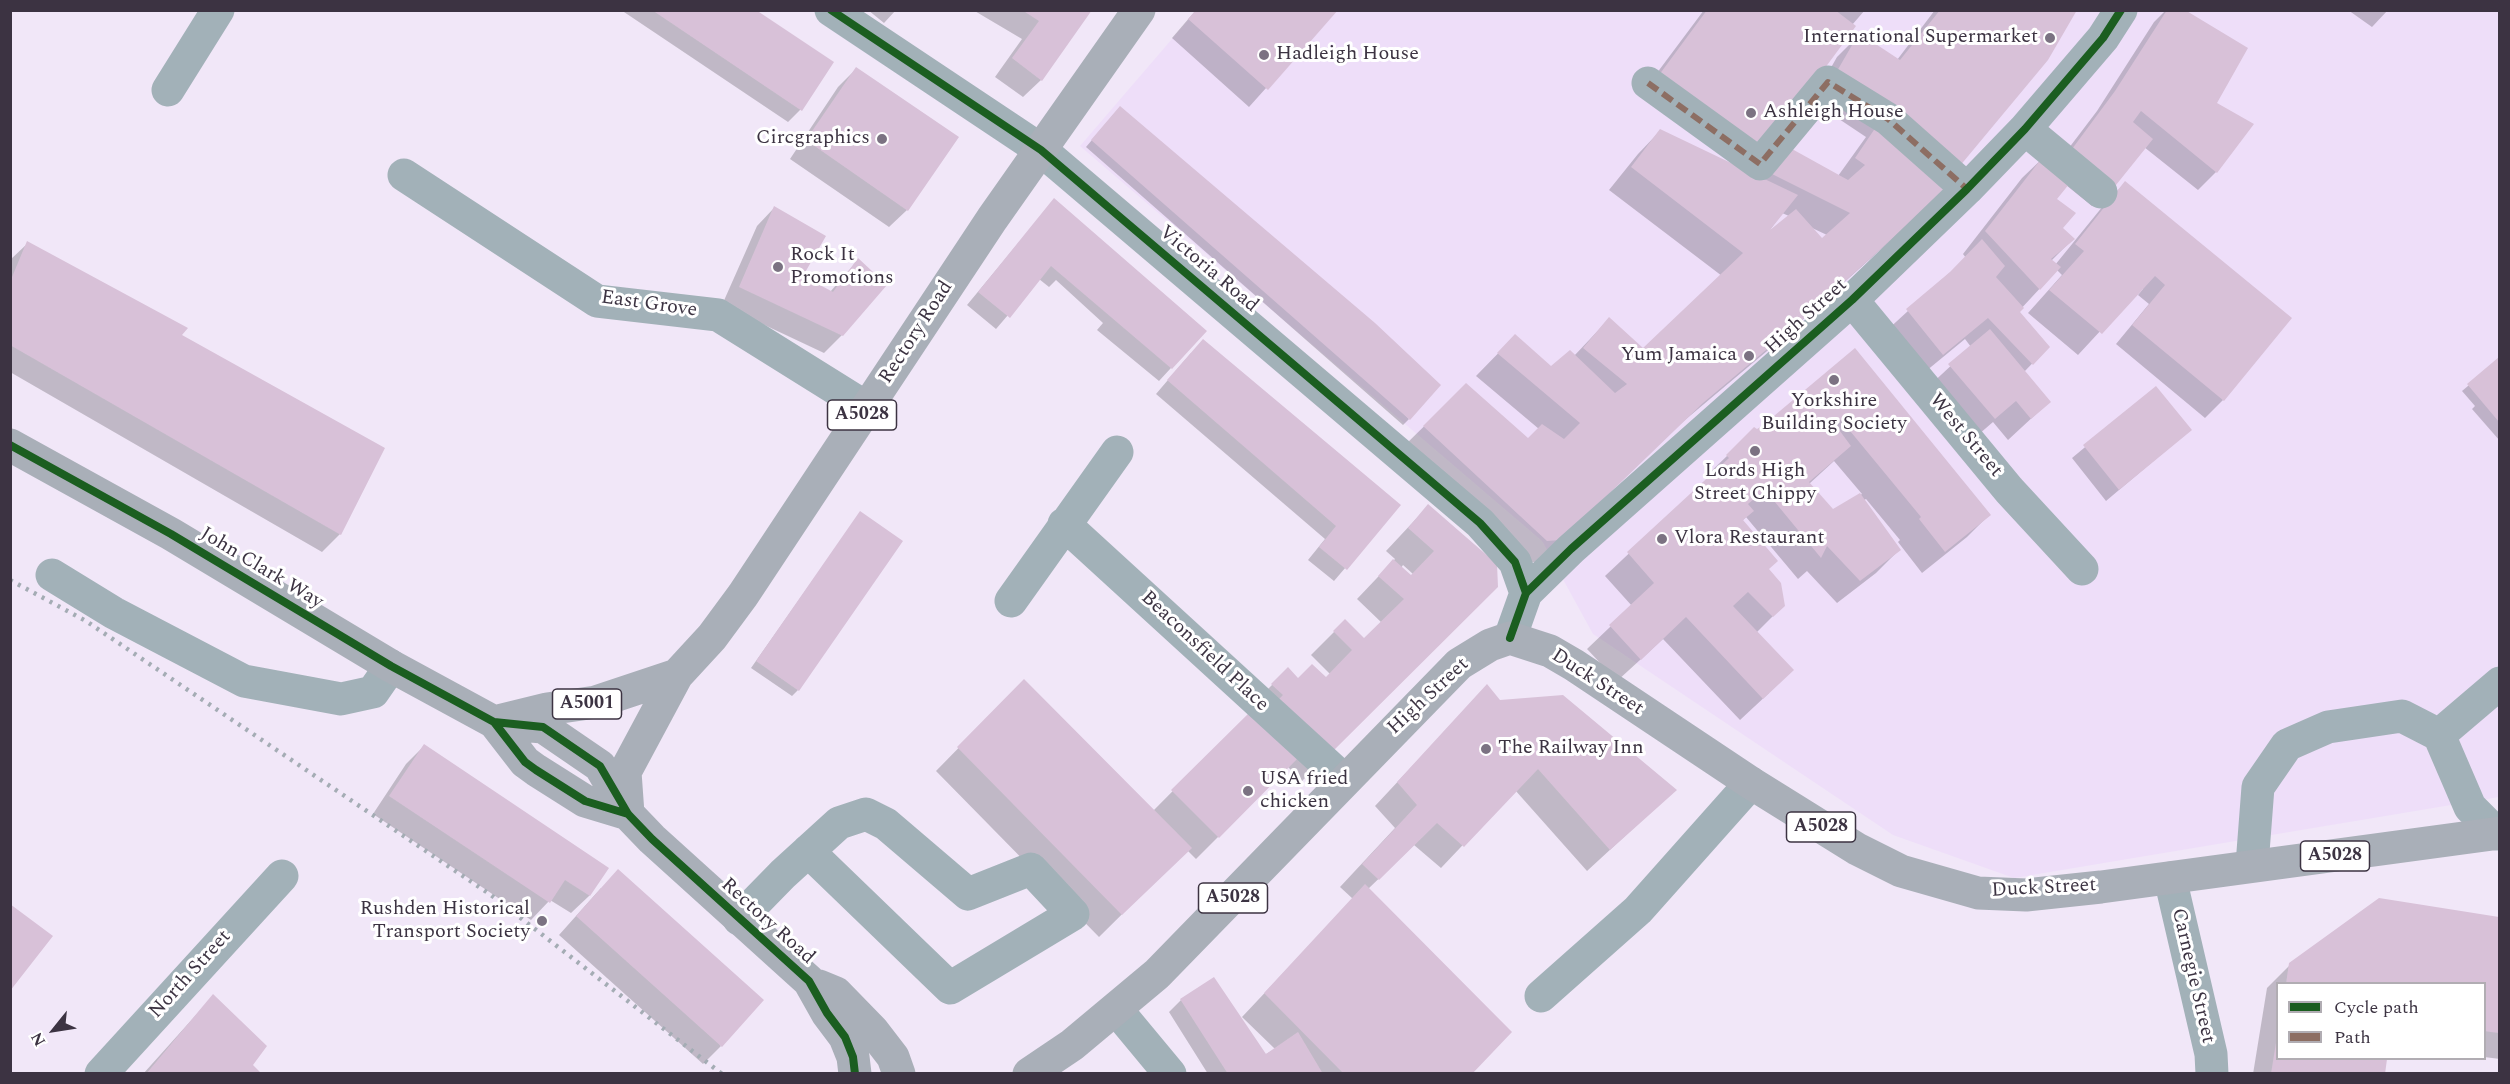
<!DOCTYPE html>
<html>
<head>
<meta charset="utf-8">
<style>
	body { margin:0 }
	#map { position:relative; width:2510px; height:1084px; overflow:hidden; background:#f1e7f8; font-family:Spectral,serif }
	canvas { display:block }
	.frame { position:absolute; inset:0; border:12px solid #3c3342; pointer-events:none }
	.legend { position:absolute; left:2276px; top:982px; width:210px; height:78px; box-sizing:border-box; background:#fff; border:2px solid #b1adb3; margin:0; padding:8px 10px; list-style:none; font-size:18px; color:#3c3342 }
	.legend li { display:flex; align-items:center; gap:12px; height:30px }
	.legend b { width:30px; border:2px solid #b1adb3 }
	.north { position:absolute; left:24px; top:1000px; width:60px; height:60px; -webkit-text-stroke:4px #fff; paint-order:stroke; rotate:240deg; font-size:16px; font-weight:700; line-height:24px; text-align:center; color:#3c3342 }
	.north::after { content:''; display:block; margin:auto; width:21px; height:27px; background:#3c3342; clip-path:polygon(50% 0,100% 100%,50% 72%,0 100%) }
</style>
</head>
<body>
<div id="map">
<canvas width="2510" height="1084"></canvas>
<div class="frame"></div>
<ul class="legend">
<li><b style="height:8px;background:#1b5e20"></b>Cycle path</li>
<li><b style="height:8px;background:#8d6e63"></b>Path</li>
</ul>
<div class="north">N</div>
</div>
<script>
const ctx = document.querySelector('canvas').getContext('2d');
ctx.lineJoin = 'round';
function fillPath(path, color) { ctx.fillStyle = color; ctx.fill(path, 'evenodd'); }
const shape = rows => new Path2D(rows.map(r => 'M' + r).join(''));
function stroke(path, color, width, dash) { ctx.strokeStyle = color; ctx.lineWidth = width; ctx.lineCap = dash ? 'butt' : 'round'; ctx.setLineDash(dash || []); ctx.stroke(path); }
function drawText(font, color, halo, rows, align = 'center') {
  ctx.font = font + ' Spectral,serif'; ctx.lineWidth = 6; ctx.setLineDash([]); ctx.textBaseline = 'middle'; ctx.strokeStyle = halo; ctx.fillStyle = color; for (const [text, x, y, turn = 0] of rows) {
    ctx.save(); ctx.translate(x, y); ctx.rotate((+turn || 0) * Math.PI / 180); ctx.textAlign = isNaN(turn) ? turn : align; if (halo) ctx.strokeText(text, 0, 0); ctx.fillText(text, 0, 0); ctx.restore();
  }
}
fillPath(shape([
	[1196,11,2499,11,2499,797,2014,878,1893,835,1593,634,1542,541,1080,146]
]), '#eedef9');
fillPath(shape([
	[621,10,754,10,832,63,800,110,788,122],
	[868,10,896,10,884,23],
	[973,10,1090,10,1041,80,1023,97,995,77,1022,39],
	[1196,10,1336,10,1249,107,1172,38],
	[1704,10,1865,10,1852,25,1642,93],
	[1935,10,2075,10,1930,205,1779,341,1679,425,1537,562,1525,563,1401,449,1466,385,1528,440,1539,429,1476,376,1515,336,1551,368,1574,356,1609,319,1643,350,1722,276,1609,190,1638,154,1660,131,1756,176,1760,168,1838,176,1866,137,1812,101,1837,57,1859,35,1897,60],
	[1782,213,1789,216,1767,234],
	[1810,227,1827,235,1822,240],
	[2166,10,2182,10,2214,103,2216,172,2198,190,2144,147,2114,184,2092,206,2066,185,2055,199,2061,228,2073,239,2051,261,2055,265,2103,206,2125,183,2223,400,2205,418,2116,344,2149,304,2138,295,2143,289,2141,287,2078,355,2028,313,2062,275,2057,270,2018,312,2048,347,2024,372,2049,402,2008,440,1993,422,1971,441,1927,388,1971,347,1965,339,1920,376,1885,332,1966,258,1963,254,2022,178,2045,156,2056,165,2097,111,2154,22],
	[2348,10,2388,10,2372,27],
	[856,69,907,210,889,227,790,159,838,87],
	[1114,114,1409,419,1403,425,1086,147],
	[1054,200,1205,331,1159,381,1097,330,1103,323,1056,280,1049,287,1039,279,996,329,967,305],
	[774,208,801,277,830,292,858,260,842,335,824,353,722,305,757,226],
	[28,243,340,534,322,552,10,372,10,260],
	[1854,351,1989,515,1967,537,1922,573,1898,542,1900,540,1866,499,1864,500,1899,550,1876,573,1837,603,1807,571,1798,579,1746,517,1742,521,1784,605,1756,633,1769,693,1740,720,1663,639,1617,681,1587,649,1632,606,1605,576,1707,480,1704,478,1727,456],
	[1834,461,1862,494,1833,511,1809,484],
	[1191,353,1399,505,1334,581,1308,560,1325,539,1156,394],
	[2500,359,2500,441,2472,409,2475,406,2462,391],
	[2156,388,2190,430,2106,501,2072,458],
	[1428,506,1497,587,1302,781,1288,767,1196,859,1187,850,1099,937,936,771,1024,681,1153,811,1253,710,1250,707,1288,669,1298,680,1325,679,1330,674,1311,655,1345,621,1364,641,1382,623,1357,599,1395,559,1386,551],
	[1403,565,1413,574,1411,577,1401,568],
	[860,513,798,690,792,696,751,668],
	[1487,686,1500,702,1675,790,1587,871,1515,790,1441,868,1414,845,1368,889,1470,1074,1208,1074,1169,1012,1181,1000,1259,1058,1275,1049,1242,1017,1353,899,1340,887,1395,828,1375,806],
	[424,746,607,869,589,896,571,913,550,900,531,920,373,814,406,764],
	[601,888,721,1046,703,1064,559,935],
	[2380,899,2500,919,2500,1059,2484,1057,2484,984,2278,984,2278,1058,2385,1058,2383,1074,2253,1074,2267,988,2290,965],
	[213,996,251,1066,260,1074,143,1074]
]), '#0003');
fillPath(shape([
	[652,10,756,10,834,62,802,111],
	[1022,10,1092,10,1042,81,1012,58,1039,21],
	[1196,10,1338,10,1268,90,1188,19],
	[1707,10,1835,10,1856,26,1763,152,1659,75],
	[1940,10,2077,10,2048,60,1954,173,1833,78,1859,33,1900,60],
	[2167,10,2185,10,2248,48,2217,103,2254,124,2217,173,2141,111,2133,122,2153,139,2116,185,2072,149,2115,91],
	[856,67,959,137,908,211,806,140],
	[1120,106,1375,323,1441,385,1410,420,1091,140],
	[1880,121,1954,183,1803,319,1703,403,1561,540,1547,541,1423,426,1466,383,1528,438,1542,424,1564,439,1580,423,1497,353,1515,334,1551,366,1570,350,1615,393,1627,384,1583,348,1609,317,1643,348,1743,253,1631,167,1660,129,1798,195,1770,230,1796,209,1822,238,1850,213,1768,172,1783,144,1848,180,1865,165,1855,158],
	[2045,154,2074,178,2057,199,2076,213,2063,228,2075,239,2051,259,2061,267,2040,290,1985,231],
	[2125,181,2292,318,2224,401,2132,325,2165,285,2155,276,2102,334,2049,290,2084,251,2075,244],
	[1054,198,1207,331,1172,369,1051,266,1010,318,978,292],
	[774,206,826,236,803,276,833,292,858,258,887,285,843,336,739,287],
	[1982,239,2005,266,1996,277,2024,308,2020,312,2050,347,2033,365,1988,318,1943,355,1906,309,1950,272],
	[27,241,188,328,182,335,385,448,341,535,10,345,10,282],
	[1990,329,2051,402,2031,419,2016,401,1995,419,1948,364],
	[1203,339,1401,505,1347,570,1319,547,1336,526,1167,380],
	[1855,348,1991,515,1945,552,1919,519,1921,517,1841,420,1834,423,1851,446,1809,482,1833,509,1860,493,1901,550,1860,581,1827,546,1821,558,1765,490,1748,504,1754,511,1743,520,1778,561,1769,569,1781,583,1785,606,1773,617,1748,592,1733,606,1794,670,1763,699,1686,617,1641,660,1609,625,1654,583,1627,552,1729,458,1726,455,1754,427,1757,429,1762,426],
	[2499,357,2499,422,2467,384],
	[2156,386,2192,430,2119,490,2083,445],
	[1428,504,1497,564,1498,587,1325,759,1271,707,1283,695,1271,684,1288,667,1298,678,1312,664,1326,677,1352,650,1333,631,1345,619,1364,638,1404,599,1378,576,1393,559,1411,575,1434,551,1408,528],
	[860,511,903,541,799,691,756,661],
	[1024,679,1192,848,1122,915,957,747],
	[1487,684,1500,700,1563,695,1677,790,1610,850,1538,769,1464,847,1437,823,1379,880,1362,864,1417,805,1397,782],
	[1252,710,1299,757,1219,838,1171,790],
	[424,744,609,868,590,896,565,880,550,903,389,796],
	[618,869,764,1000,722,1047,576,916],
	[1365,884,1512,1032,1472,1074,1344,1074,1264,993],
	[2379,898,2499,917,2499,1033,2484,1031,2484,984,2286,984,2289,963],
	[10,904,53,936,10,991],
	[1214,977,1266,1054,1298,1032,1323,1074,1228,1074,1180,999],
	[213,994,267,1046,253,1065,262,1074,146,1074],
	[2276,1043,2277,1059,2387,1059,2385,1074,2271,1074]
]), '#d8c1d8');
stroke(shape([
	[831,10,1041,150,1480,523,1515,562,1526,593],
	[1648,83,1760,164,1828,82,1888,119,1967,189],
	[168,90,218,10],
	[2025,129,2101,192],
	[404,175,597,301,718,315,867,408],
	[1852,300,2009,490,2082,569],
	[1064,524,1344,780],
	[52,575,114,613,244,681,341,699,373,692,391,666],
	[1011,601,1117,452],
	[1510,638,1526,593,1571,549,1852,300,1967,189,2025,129,2103,38,2121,10],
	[2439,735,2500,683],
	[2252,865,2258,787,2287,745,2328,727,2402,716,2439,735,2470,807,2497,834],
	[2170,878,2211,1054,2212,1074],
	[739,919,783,874,839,823,866,814,886,824,968,894,1031,869,1073,914,950,988,808,851],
	[1541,996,1638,910,1751,783],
	[1116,1009,1170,1074],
	[101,1074,282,876]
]), '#a2b1b8', 33);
stroke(shape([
	[10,445,171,534,391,666,494,722,547,709,596,702,677,675],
	[494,722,525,762,536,770,585,801,628,814],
	[508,724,543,727,600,766,628,814,652,839,809,981,827,1013,845,1037,853,1057,855,1074],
	[628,814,625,772,677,675,712,637,743,595,992,219,1139,10],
	[819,986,836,993,873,1031,893,1057,899,1074],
	[1029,1074,1072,1045,1157,974,1459,664,1490,645,1510,638,1550,651,1574,665,1751,783,1857,849,1901,871,1978,893,2026,895,2101,887,2500,833]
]), '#a9afb8', 33);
stroke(shape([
	[10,580,86,621,491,895,722,1074]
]), '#a4acb4', 4.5, [3, 6]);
stroke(shape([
	[1648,83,1760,164,1828,82,1888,119,1967,189]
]), '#8d6e63', 6, [12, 6]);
stroke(shape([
	[831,10,1041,150,1480,523,1515,562,1526,593],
	[10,445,171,534,391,666,494,722,543,727,600,766,628,814,652,839,809,981,827,1013,845,1037,853,1057,855,1074],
	[1510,638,1526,593,1571,549,1852,300,1967,189,2025,129,2103,38,2121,10],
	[494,722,525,762,536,770,585,801,628,814]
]), '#1b5e20', 8);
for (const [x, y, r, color] of [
	[2050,38,6,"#7b7282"],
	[1264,55,6,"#7b7282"],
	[1751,113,6,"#7b7282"],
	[882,139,6,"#7b7282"],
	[778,267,6,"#7b7282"],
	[1749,356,6,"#7b7282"],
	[1834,380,6,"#7b7282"],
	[1755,451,6,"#7b7282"],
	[1662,539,6,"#7b7282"],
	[1486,749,6,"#7b7282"],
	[1248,791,6,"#7b7282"],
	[542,921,6,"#7b7282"]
]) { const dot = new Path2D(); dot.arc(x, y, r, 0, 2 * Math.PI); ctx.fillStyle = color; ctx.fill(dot); stroke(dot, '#fff', 2); }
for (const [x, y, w] of [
	[862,415,69],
	[587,704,69],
	[1821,827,69],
	[2335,856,69],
	[1233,898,69]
]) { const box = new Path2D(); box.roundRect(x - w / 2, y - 15, w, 30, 4.5); ctx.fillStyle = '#fff'; ctx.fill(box); stroke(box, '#3c3342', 1.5); }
drawText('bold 18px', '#3c3342', null, [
	["A5028",862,415],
	["A5001",587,704],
	["A5028",1821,827],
	["A5028",2335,856],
	["A5028",1233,898]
]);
drawText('20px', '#3c3342', '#fff', [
	["International Supermarket",2038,38,"right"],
	["Hadleigh House",1276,55],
	["Ashleigh House",1763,113],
	["Circgraphics",870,139,"right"],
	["Rock It",790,256],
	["Promotions",790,279],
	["Yum Jamaica",1737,356,"right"],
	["Yorkshire",1834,402,"center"],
	["Building Society",1834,425,"center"],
	["Lords High",1755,472,"center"],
	["Street Chippy",1755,495,"center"],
	["Vlora Restaurant",1674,539],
	["The Railway Inn",1498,749],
	["USA fried",1260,780],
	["chicken",1260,803],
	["Rushden Historical",530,910,"right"],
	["Transport Society",530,933,"right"]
], 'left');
drawText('20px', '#3c3342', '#fff', [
	["Victoria Road",1208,270,40],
	["East Grove",649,305,8],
	["High Street",1807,317,-42],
	["Rectory Road",917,333,-57],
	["West Street",1965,436,50],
	["John Clark Way",261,569,31],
	["Beaconsfield Place",1204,652,43],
	["Duck Street",1597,683,33],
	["High Street",1429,697,-43],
	["Duck Street",2044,889,-3],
	["Rectory Road",767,922,42],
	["North Street",191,975,-48],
	["Carnegie Street",2192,976,77]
]);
</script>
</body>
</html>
